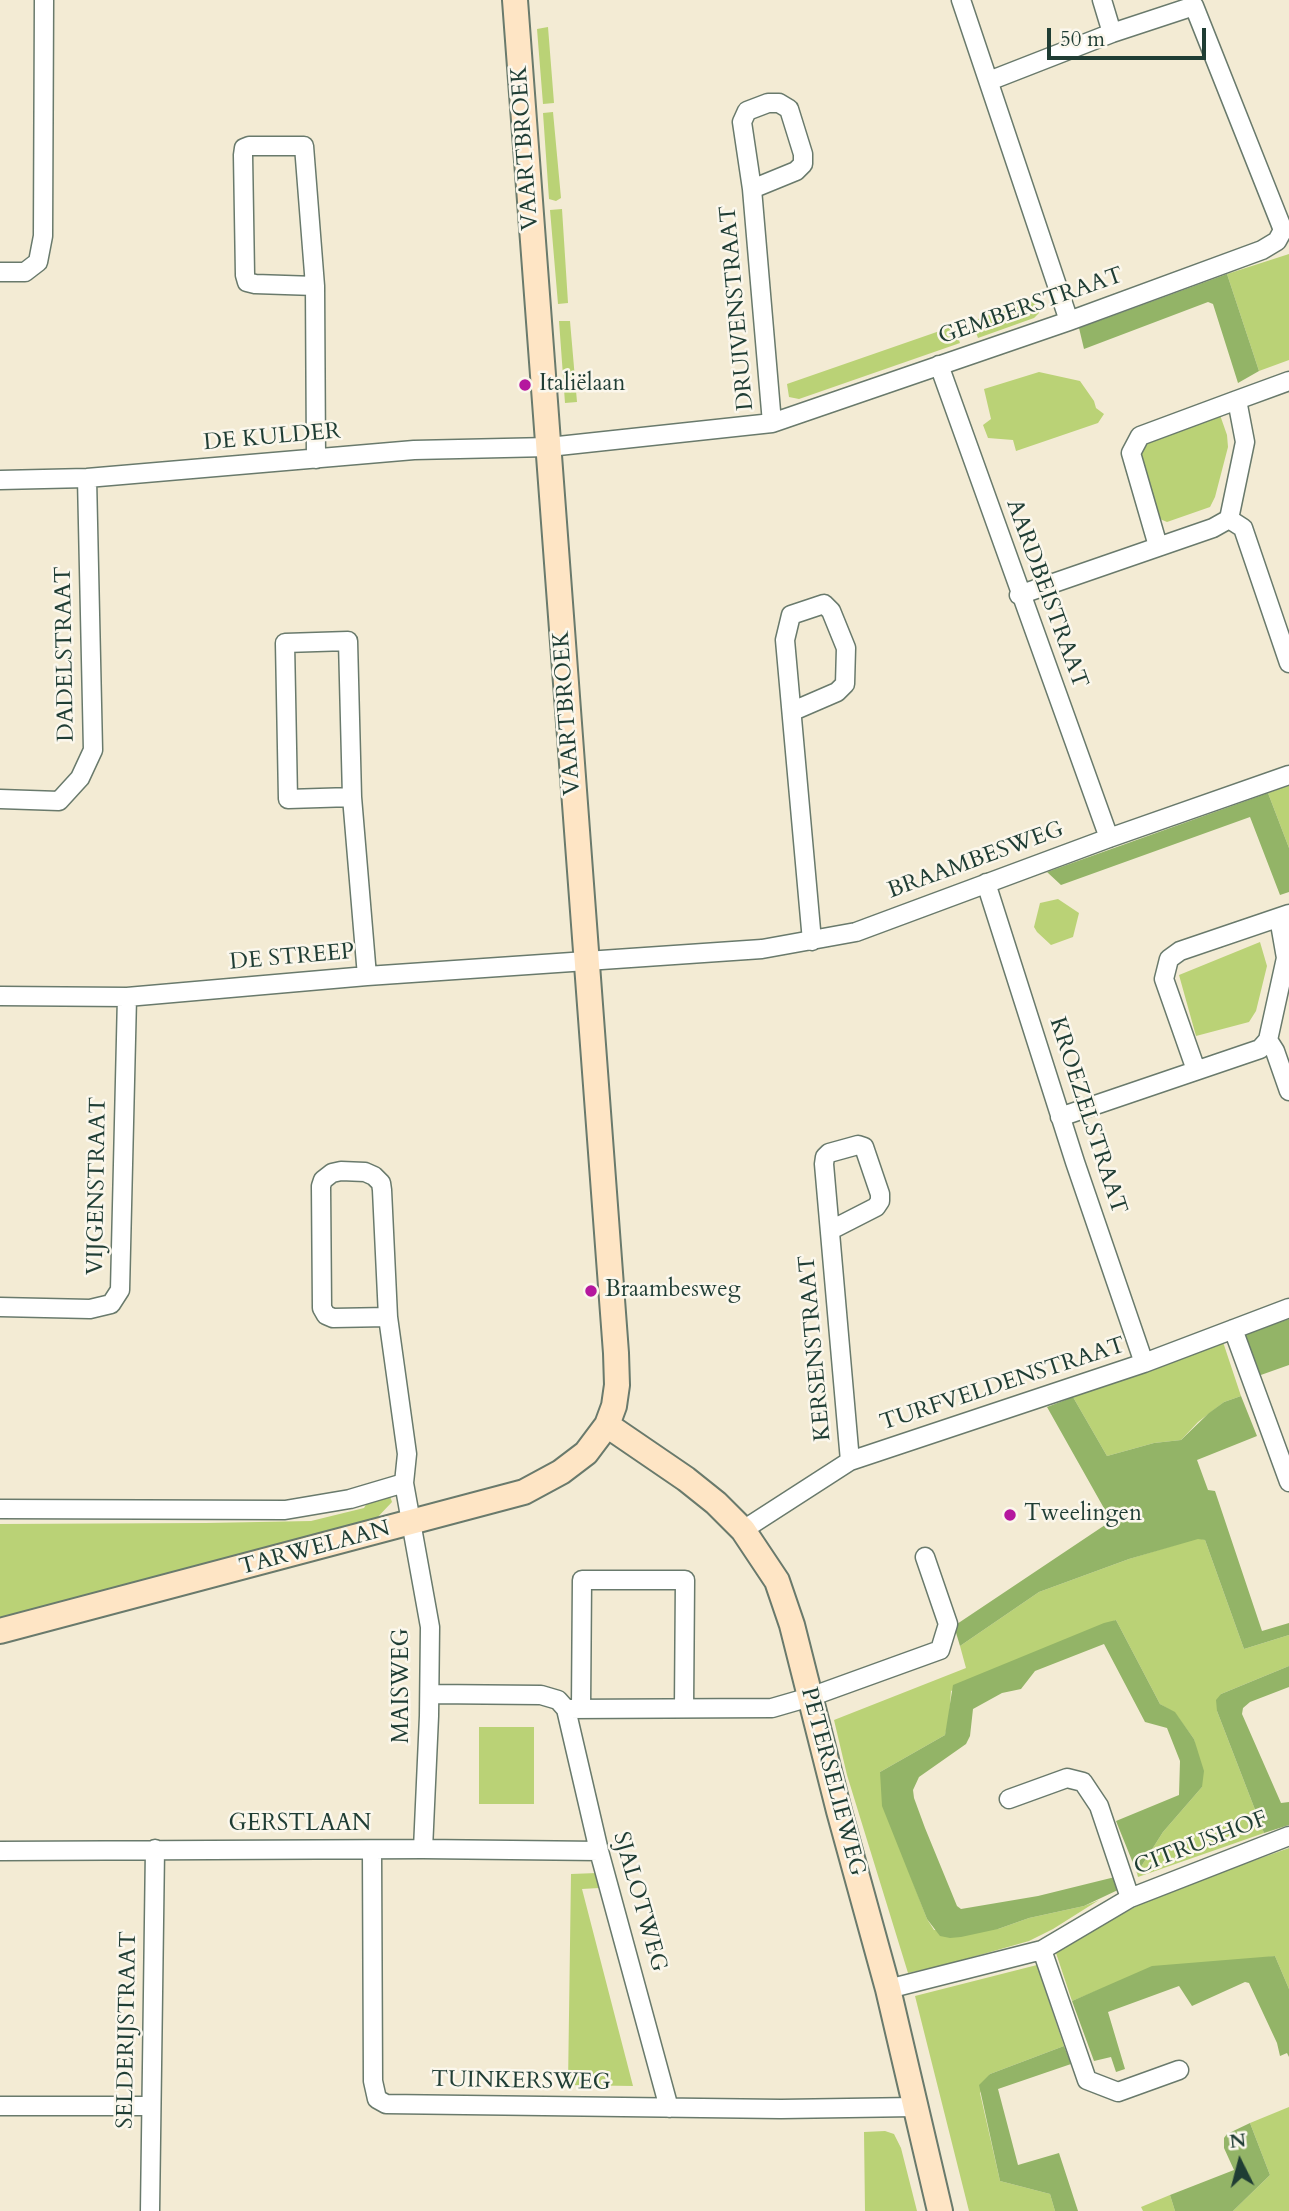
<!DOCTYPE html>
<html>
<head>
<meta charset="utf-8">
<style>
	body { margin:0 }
	#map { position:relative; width:1289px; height:2211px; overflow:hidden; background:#f3ebd4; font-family:Cardo,serif }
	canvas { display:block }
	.north { position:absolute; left:1205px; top:2127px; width:70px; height:70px; -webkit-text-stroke:5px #fbf7ec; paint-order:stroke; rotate:354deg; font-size:19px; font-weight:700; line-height:28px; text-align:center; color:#1f3d34 }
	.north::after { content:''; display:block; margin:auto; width:24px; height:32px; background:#1f3d34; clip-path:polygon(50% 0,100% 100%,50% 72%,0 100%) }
	.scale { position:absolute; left:1047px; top:28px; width:159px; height:32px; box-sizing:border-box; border:4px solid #1f3d34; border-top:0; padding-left:9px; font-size:21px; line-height:24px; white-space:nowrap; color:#1f3d34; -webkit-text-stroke:5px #fbf7ec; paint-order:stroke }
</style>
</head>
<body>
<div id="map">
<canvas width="1289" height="2211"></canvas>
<div class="north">N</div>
<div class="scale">50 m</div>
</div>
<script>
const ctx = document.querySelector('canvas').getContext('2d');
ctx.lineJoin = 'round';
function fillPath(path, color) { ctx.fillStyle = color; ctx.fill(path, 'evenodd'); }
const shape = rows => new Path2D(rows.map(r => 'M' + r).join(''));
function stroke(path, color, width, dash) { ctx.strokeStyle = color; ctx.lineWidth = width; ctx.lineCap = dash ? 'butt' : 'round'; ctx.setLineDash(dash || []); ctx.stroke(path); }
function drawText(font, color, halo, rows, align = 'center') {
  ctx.font = font + ' Cardo,serif'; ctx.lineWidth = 5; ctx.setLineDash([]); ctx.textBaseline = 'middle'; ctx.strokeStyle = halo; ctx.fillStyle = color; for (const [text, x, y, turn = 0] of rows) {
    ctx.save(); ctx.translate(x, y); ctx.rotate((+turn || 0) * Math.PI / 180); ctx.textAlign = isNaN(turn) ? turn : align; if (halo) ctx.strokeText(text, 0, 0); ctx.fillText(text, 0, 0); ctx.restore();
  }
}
fillPath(shape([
	[548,27,554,103,543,104,537,29],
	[553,112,561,198,556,201,549,199,543,113],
	[562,209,568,303,558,304,550,210],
	[1289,254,1289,360,1259,371,1227,274],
	[1035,300,1039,313,1034,318,978,338,972,321],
	[559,321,570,321,577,402,565,403],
	[954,326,960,343,799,399,789,397,787,384],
	[1039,372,1080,381,1094,401,1096,408,1104,414,1098,423,1016,451,1013,440,988,438,983,425,991,419,984,389],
	[1220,415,1227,435,1228,447,1215,497,1210,507,1167,522,1160,519,1141,455,1142,448,1147,443],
	[1289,785,1289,848,1268,793],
	[1058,899,1079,913,1073,937,1051,945,1037,932,1034,927,1040,903],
	[1260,942,1267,966,1256,1011,1249,1022,1196,1036,1179,975],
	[1223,1342,1241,1396,1224,1402,1198,1422,1181,1440,1154,1443,1107,1456,1073,1397],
	[390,1496,392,1502,374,1521,0,1618,0,1524,206,1523,311,1521,364,1508,367,1503],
	[1198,1538,1205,1540,1244,1649,1289,1635,1289,1666,1221,1694,1217,1711,1264,1833,1138,1877,1137,1873,1163,1832,1202,1787,1194,1739,1175,1713,1160,1704,1116,1620,951,1691,949,1719,945,1735,880,1772,914,1885,927,1919,934,1930,998,1929,1029,1918,1084,1906,1099,1900,1053,1929,1029,1941,948,1964,908,1973,847,1775,834,1720,966,1668,960,1646,1039,1592,1129,1559],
	[479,1727,534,1727,534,1804,479,1804],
	[1289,1848,1289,1989,1275,1956,1118,1982,1072,2001,1056,1953,1059,1949,1155,1896],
	[597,1873,599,1888,582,1889,633,2086,568,2085,571,1874],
	[1037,1965,1064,2046,990,2074,980,2093,1000,2181,1050,2194,1055,2211,969,2211,915,1996],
	[1289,2107,1289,2211,1233,2211,1270,2175,1250,2123],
	[885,2131,894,2134,901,2148,917,2211,865,2211,864,2132],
	[1170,2195,1175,2211,1143,2211,1141,2207]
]), '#bad276');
fillPath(shape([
	[1227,274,1259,371,1238,383,1213,304,1208,302,1084,349,1079,328],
	[1268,793,1289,848,1289,892,1280,895,1250,817,1061,885,1047,872],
	[1289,1319,1289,1365,1258,1376,1245,1334],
	[1241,1396,1257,1436,1197,1460,1208,1490,1215,1491,1262,1631,1289,1623,1289,1635,1244,1649,1205,1540,1198,1539,1129,1559,1039,1592,960,1646,954,1626,1108,1523,1105,1510,1047,1407,1073,1397,1107,1456,1154,1443,1181,1440,1209,1413,1224,1402],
	[1116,1620,1160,1704,1175,1712,1194,1739,1204,1771,1202,1787,1163,1832,1137,1873,1116,1821,1179,1795,1180,1761,1167,1728,1145,1722,1104,1644,1035,1671,1021,1689,1002,1693,973,1709,970,1736,966,1744,919,1777,913,1790,914,1798,925,1828,957,1906,961,1909,1038,1896,1115,1877,1120,1889,1084,1906,1029,1918,998,1929,961,1937,950,1938,940,1936,927,1919,882,1806,880,1772,945,1735,953,1685,1104,1623],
	[1289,1666,1289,1687,1250,1702,1243,1708,1242,1714,1281,1803,1289,1802,1289,1825,1264,1833,1217,1711,1216,1700,1221,1694],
	[1275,1956,1289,1989,1289,2057,1287,2053,1280,2056,1277,2043,1249,1983,1245,1982,1192,2006,1179,1986,1108,2012,1125,2069,1116,2072,1111,2057,1094,2061,1072,2001,1152,1966],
	[1064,2046,1071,2064,998,2089,1018,2165,1059,2153,1078,2211,1055,2211,1050,2194,1000,2181,979,2085,990,2074],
	[1250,2123,1270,2175,1233,2211,1175,2211,1170,2195,1234,2170,1224,2148,1224,2138,1227,2134]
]), '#93b467');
const street = shape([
	[961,0,1069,321],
	[1102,0,1112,33],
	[752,189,742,122,747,111,768,103,779,103,789,109,803,154,803,164,796,171,752,189,772,423],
	[0,272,25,272,38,262,43,236,44,0],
	[315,286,304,146,249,146,244,148,243,155,245,275,247,282,255,284,315,286,316,459],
	[939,365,1109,838],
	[1237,400,1289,381],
	[0,480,87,478,414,450,549,447,772,423,1069,321,1262,250,1277,241,1283,230,1194,6,1112,33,989,81],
	[1229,519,1243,528,1289,663],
	[1019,595,1213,528,1229,519,1245,442,1237,400,1140,436,1131,453,1158,546],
	[793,711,837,692,845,684,846,648,831,611,824,604,791,615,785,640,812,941],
	[352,797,288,799,285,643,348,641,352,797,367,976],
	[0,799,59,801,80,778,93,750,87,478],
	[986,883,1075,1162,1144,1363],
	[0,996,127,997,367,976,762,949,856,932,1109,838,1289,775],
	[1268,1040,1275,1051,1289,1091],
	[1196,1070,1164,979,1169,959,1180,951,1289,914],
	[1060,1117,1260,1049,1268,1040,1286,958,1279,918],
	[831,1230,876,1207,880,1201,880,1194,864,1147,858,1145,829,1153,825,1157,824,1164,850,1461],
	[0,1307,90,1309,111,1304,120,1290,127,997],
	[388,1317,333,1318,326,1315,322,1308,321,1186,323,1180,332,1173,341,1171,365,1172,374,1176,381,1183,382,1190,388,1317,407,1454,404,1483,430,1627,429,1716,423,1849],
	[1233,1329,1289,1482],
	[0,1509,285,1510,350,1499,404,1483],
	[743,1530,850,1461,1144,1363,1289,1308],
	[430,1694,541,1695,558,1700,566,1709,599,1851,669,2108],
	[581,1708,582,1580,685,1580,684,1708],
	[566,1709,772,1708,810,1697,940,1650,948,1624,925,1557],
	[1009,1799,1067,1778,1083,1782,1099,1806,1130,1898],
	[372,1850,373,2081,377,2099,386,2104,781,2109,915,2107],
	[0,1851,423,1849,599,1851],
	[1042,1950,1087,2080,1118,2092,1179,2070],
	[888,1989,1042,1950,1130,1898,1289,1836],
	[0,2106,151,2106],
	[150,2211,155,1849]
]);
const secondary = shape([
	[607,1425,686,1479,716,1503,743,1530,777,1581,792,1625,839,1811,888,1989,940,2211],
	[0,1631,524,1492,561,1472,586,1453,607,1425,614,1406,617,1385,616,1353,515,0]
]);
stroke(street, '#697a6c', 21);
stroke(secondary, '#697a6c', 28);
stroke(street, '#fff', 18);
stroke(secondary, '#fee5c5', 24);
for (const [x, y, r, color] of [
	[525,385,7,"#b5179e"],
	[591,1291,7,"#b5179e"],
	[1010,1515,7,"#b5179e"]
]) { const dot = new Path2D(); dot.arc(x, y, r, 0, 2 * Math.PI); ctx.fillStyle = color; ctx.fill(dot); stroke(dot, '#fbf7ec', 2.5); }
drawText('23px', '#1f3d34', '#fbf7ec', [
	["VAARTBROEK",526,148,-94],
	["GEMBERSTRAAT",1031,307,-19],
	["DRUIVENSTRAAT",738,308,-95],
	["DE KULDER",272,438,-5],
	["AARDBEISTRAAT",1046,594,70],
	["DADELSTRAAT",66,654,-91],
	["VAARTBROEK",568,713,-94],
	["BRAAMBESWEG",976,861,-20],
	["DE STREEP",292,958,-5],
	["KROEZELSTRAAT",1087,1116,72],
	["VIJGENSTRAAT",98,1186,-89],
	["KERSENSTRAAT",816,1348,-95],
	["TURFVELDENSTRAAT",1003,1385,-18],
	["TARWELAAN",315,1549,-15],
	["MAISWEG",403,1686,-90],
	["PETERSELIEWEG",832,1782,75],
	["GERSTLAAN",300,1825],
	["CITRUSHOF",1201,1844,-21],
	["SJALOTWEG",639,1902,74],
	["SELDERIJSTRAAT",128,2030,-89],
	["TUINKERSWEG",521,2082,1]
]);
drawText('23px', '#1f3d34', '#fbf7ec', [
	["Italiëlaan",539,385],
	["Braambesweg",605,1291],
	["Tweelingen",1024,1515]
], 'left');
</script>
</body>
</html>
